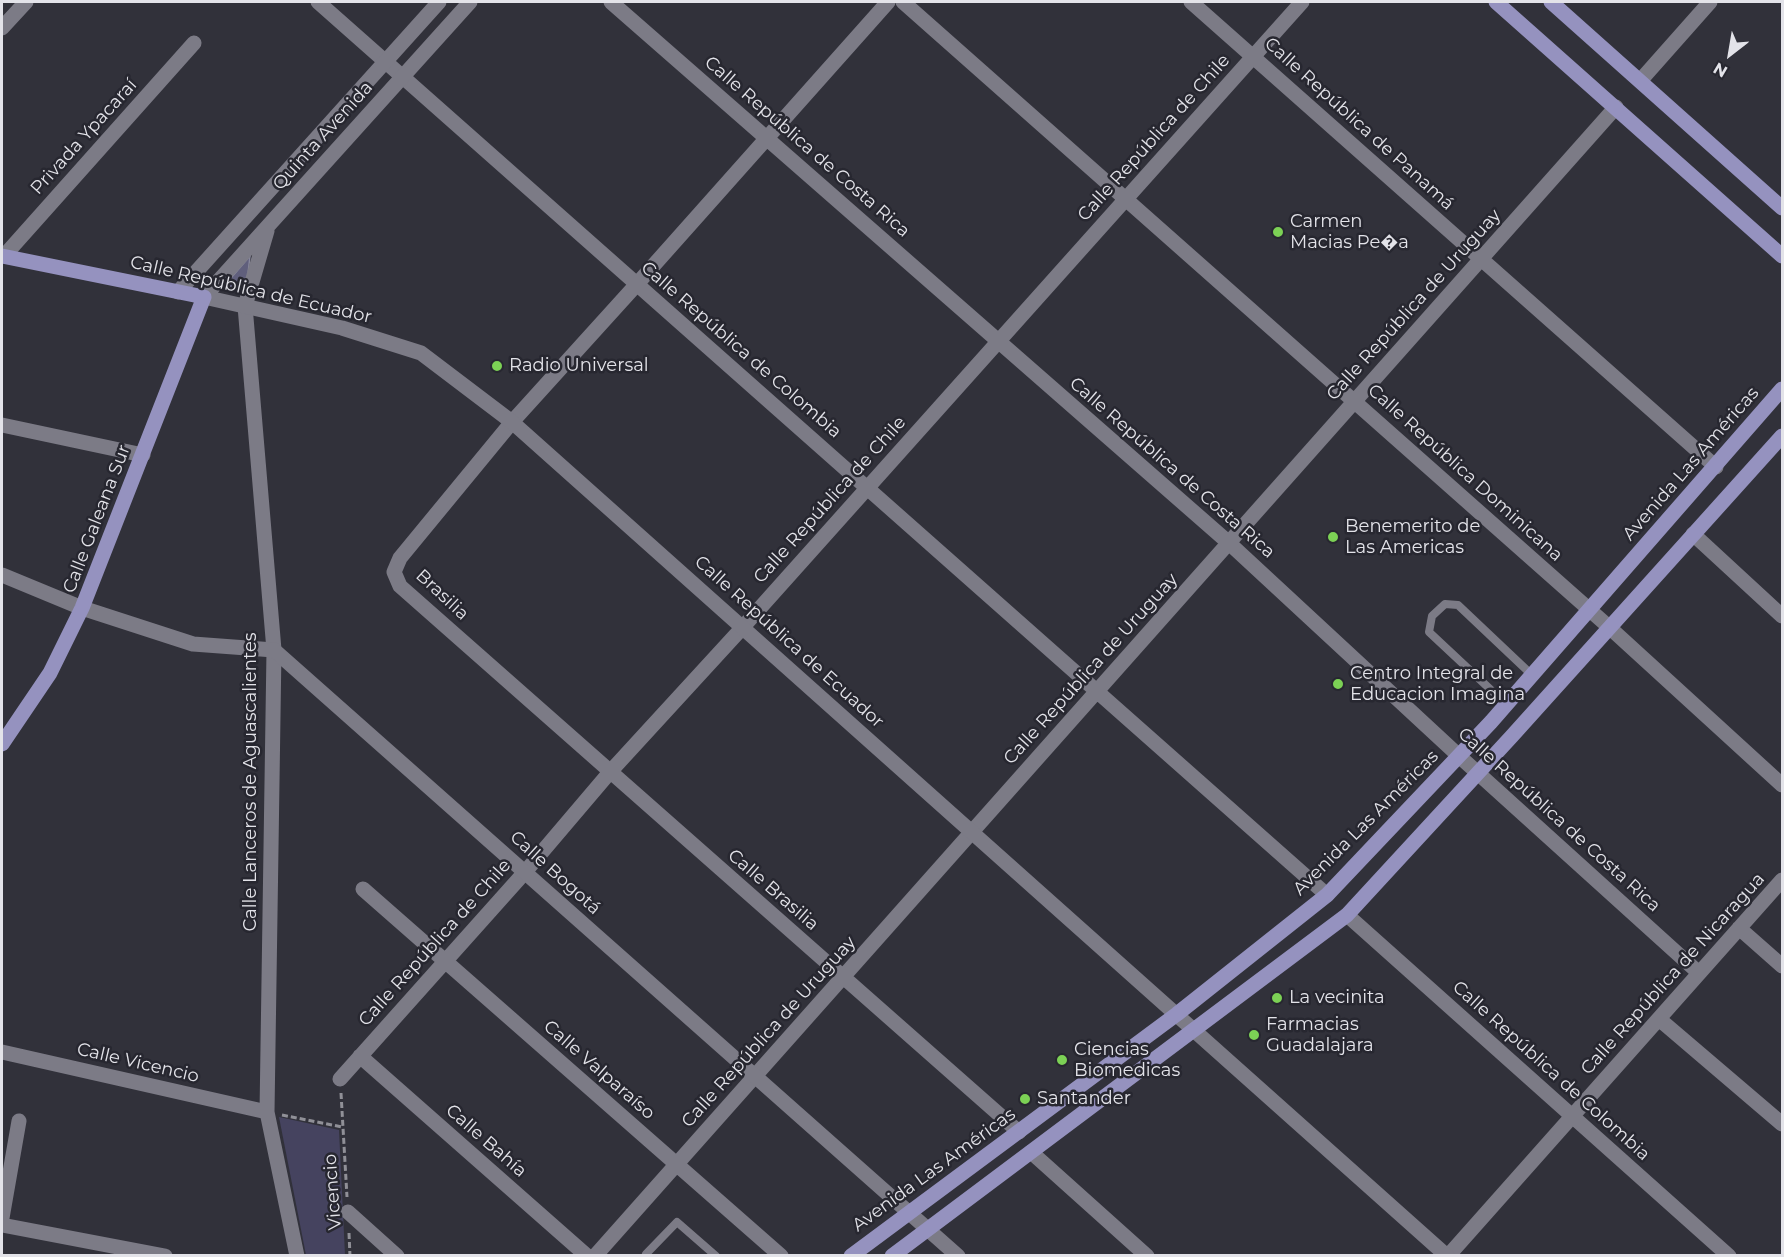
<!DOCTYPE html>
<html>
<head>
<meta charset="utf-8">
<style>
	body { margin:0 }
	#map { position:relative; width:1784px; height:1257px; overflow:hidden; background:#31313a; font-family:Montserrat,sans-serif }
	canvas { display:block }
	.frame { position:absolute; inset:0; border:3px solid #e3e3e9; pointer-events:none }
	.north { position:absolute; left:1700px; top:24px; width:60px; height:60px; -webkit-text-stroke:4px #272730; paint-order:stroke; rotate:211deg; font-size:16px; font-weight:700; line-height:24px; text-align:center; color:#e3e3e9 }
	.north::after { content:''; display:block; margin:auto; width:21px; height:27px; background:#e3e3e9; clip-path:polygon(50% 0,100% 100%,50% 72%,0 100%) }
</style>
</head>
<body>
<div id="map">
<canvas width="1784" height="1257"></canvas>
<div class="frame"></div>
<div class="north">N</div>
</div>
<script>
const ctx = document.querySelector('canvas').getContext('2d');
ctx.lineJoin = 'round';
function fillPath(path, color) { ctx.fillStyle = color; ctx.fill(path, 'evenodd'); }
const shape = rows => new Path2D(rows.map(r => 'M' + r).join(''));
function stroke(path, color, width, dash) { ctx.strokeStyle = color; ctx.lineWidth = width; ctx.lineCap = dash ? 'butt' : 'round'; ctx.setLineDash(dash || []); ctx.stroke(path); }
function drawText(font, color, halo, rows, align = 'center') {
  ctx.font = font + ' Montserrat,sans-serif'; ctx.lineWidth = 5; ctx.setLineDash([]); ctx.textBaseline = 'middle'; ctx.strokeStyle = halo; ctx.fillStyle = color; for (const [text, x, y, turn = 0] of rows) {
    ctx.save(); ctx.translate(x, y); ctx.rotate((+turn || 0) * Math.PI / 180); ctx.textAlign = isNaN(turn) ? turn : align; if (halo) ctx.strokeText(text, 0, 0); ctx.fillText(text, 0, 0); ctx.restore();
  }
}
fillPath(shape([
	[279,1117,339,1130,345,1255,306,1255]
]), '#45435f');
const water = shape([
	[250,256,246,291,224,286,250,256]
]);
fillPath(water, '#605f7c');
stroke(water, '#87879d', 1.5);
stroke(shape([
	[341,1093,347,1197],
	[282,1115,342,1127],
	[349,1233,350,1256]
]), '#909097', 3, [6, 3]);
stroke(shape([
	[1506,704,1429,632,1432,616,1445,604,1458,605,1532,675],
	[648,1256,646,1254,677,1222,716,1256]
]), '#7c7b86', 8);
stroke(shape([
	[318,2,1327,895],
	[611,2,1229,543,1459,756,1699,973],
	[888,2,637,284,512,422,400,558,394,572,400,586,1019,1132],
	[903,2,1609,627,1782,785],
	[1191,2,1716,467],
	[2,28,26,2],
	[1640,81,1710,2],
	[4,256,194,43],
	[245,306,274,650,267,1112,297,1256],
	[2,425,143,455],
	[1693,534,1782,616],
	[363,889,781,1256],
	[1347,915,1729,1256],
	[1739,928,1782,966],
	[1659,1019,1782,1124],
	[2,1052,267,1112],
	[360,1056,587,1256],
	[340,1079,525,872,610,772,743,627,1302,2],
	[1031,1152,1147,1256],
	[348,1212,397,1256],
	[2,1218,19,1121],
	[2,1225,165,1256],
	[595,1256,1616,107],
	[1448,1256,1782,880]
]), '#7c7b86', 15);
stroke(shape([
	[470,2,204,297,342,328,421,353,512,422,1447,1256],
	[178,292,439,2],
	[245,306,267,231],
	[2,575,82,608,193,644,274,650,958,1256]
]), '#7c7b86', 15);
stroke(shape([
	[1496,2,1782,256],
	[1551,2,1782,208],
	[2,256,204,297,82,608,50,673,2,744],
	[851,1256,1177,1014,1327,895,1491,722,1782,389],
	[892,1256,1347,915,1512,736,1782,436]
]), '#9592bf', 15);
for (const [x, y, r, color] of [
	[1278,232,6,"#7cd155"],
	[497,366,6,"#7cd155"],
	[1333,537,6,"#7cd155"],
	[1338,684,6,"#7cd155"],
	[1277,998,6,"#7cd155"],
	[1254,1035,6,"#7cd155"],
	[1062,1060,6,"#7cd155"],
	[1025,1099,6,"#7cd155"]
]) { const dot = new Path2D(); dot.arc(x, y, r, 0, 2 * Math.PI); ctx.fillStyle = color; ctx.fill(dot); stroke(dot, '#272730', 2); }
drawText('18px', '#e3e3e9', '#272730', [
	["Calle República de Panamá",1359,124,42],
	["Quinta Avenida",323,136,-48],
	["Privada Ypacaraí",84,137,-48],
	["Calle República de Chile",1154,138,-48],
	["Calle República de Costa Rica",807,147,41],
	["Calle República de Ecuador",251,290,13],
	["Calle República de Uruguay",1414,305,-48],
	["Calle República de Colombia",741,350,41],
	["Avenida Las Américas",1691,464,-49],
	["Calle República de Costa Rica",1172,468,41],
	["Calle República Dominicana",1465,473,42],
	["Calle República de Chile",830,500,-48],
	["Calle Galeana Sur",97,519,-69],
	["Brasilia",442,595,43],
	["Calle República de Ecuador",789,642,42],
	["Calle República de Uruguay",1091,669,-48],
	["Calle Lanceros de Aguascalientes",251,782,-90],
	["Calle República de Costa Rica",1559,820,42],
	["Avenida Las Américas",1366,823,-45],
	["Calle Bogotá",555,873,42],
	["Calle Brasilia",773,890,41],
	["Calle República de Chile",435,943,-48],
	["Calle República de Nicaragua",1673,974,-48],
	["Calle República de Uruguay",769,1032,-48],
	["Calle Vicencio",138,1063,13],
	["Calle Valparaíso",599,1070,41],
	["Calle República de Colombia",1551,1071,42],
	["Calle Bahía",486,1141,41],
	["Avenida Las Américas",934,1170,-36],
	["Vicencio",333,1192,-94]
]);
drawText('18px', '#e3e3e9', '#272730', [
	["Carmen",1290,222],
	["Macias Pe�a",1290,243],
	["Radio Universal",509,366],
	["Benemerito de",1345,527],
	["Las Americas",1345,548],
	["Centro Integral de",1350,674],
	["Educacion Imagina",1350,695],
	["La vecinita",1289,998],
	["Farmacias",1266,1025],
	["Guadalajara",1266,1046],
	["Ciencias",1074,1050],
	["Biomedicas",1074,1071],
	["Santander",1037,1099]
], 'left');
</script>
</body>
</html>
